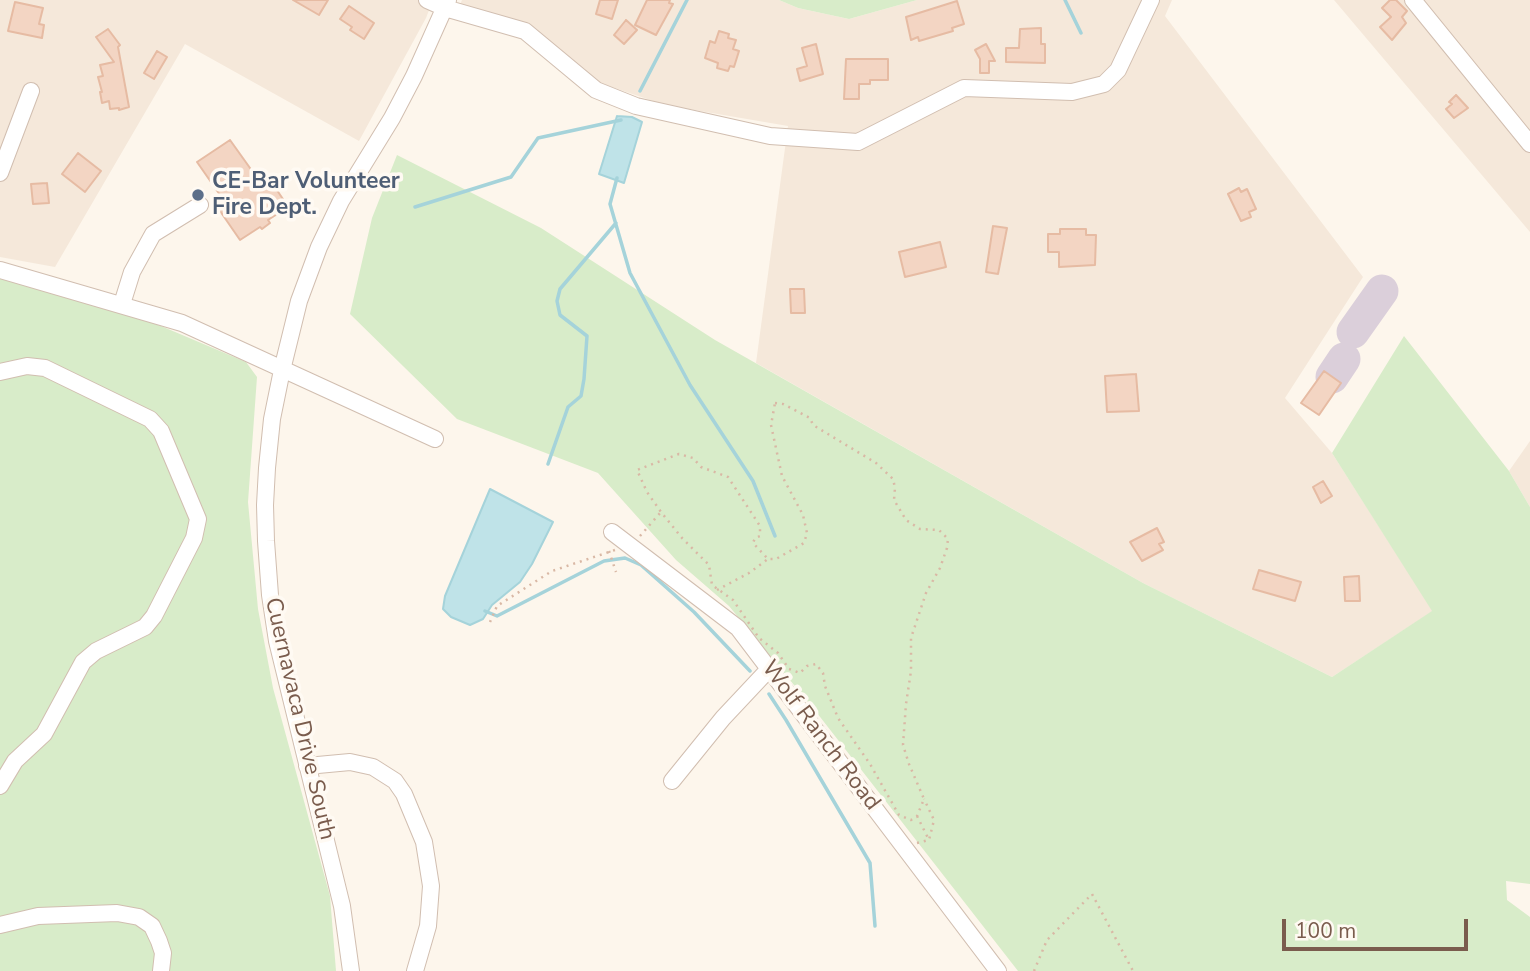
<!DOCTYPE html>
<html>
<head>
<meta charset="utf-8">
<style>
	body { margin:0 }
	#map { position:relative; width:1530px; height:971px; overflow:hidden; background:#fdf6ec; font-family:"Nunito Sans",sans-serif }
	canvas { display:block }
	.scale { position:absolute; left:1282px; top:919px; width:186px; height:32px; box-sizing:border-box; border:4px solid #7a5c4d; border-top:0; padding-left:9px; font-size:21px; line-height:24px; white-space:nowrap; color:#7a5c4d; -webkit-text-stroke:5px #fffaf3; paint-order:stroke }
</style>
</head>
<body>
<div id="map">
<canvas width="1530" height="971"></canvas>
<div class="scale">100 m</div>
</div>
<script>
const ctx = document.querySelector('canvas').getContext('2d');
ctx.lineJoin = 'round';
function fillPath(path, color) { ctx.fillStyle = color; ctx.fill(path, 'evenodd'); }
const shape = rows => new Path2D(rows.map(r => 'M' + r).join(''));
function stroke(path, color, width, dash) { ctx.strokeStyle = color; ctx.lineWidth = width; ctx.lineCap = dash ? 'butt' : 'round'; ctx.setLineDash(dash || []); ctx.stroke(path); }
function drawText(font, color, halo, rows, align = 'center') {
  ctx.font = font + ' "Nunito Sans",sans-serif'; ctx.lineWidth = 7; ctx.setLineDash([]); ctx.textBaseline = 'middle'; ctx.strokeStyle = halo; ctx.fillStyle = color; for (const [text, x, y, turn = 0] of rows) {
    ctx.save(); ctx.translate(x, y); ctx.rotate((+turn || 0) * Math.PI / 180); ctx.textAlign = isNaN(turn) ? turn : align; if (halo) ctx.strokeText(text, 0, 0); ctx.fillText(text, 0, 0); ctx.restore();
  }
}
fillPath(shape([
	[0,0,433,0,426,18,359,141,185,44,55,267,0,257],
	[462,0,779,0,798,8,849,19,917,0,1172,0,1165,16,1363,277,1285,398,1332,453,1433,611,1332,677,1143,583,756,363,788,126,665,105,597,82,526,23,460,5],
	[1334,0,1530,0,1530,232],
	[1530,441,1530,507,1509,471]
]), '#f5e8da');
fillPath(shape([
	[779,0,917,0,849,19,798,8],
	[397,155,541,228,715,340,1143,583,1332,677,1432,611,1332,453,1404,336,1509,471,1530,507,1530,884,1506,881,1507,900,1530,917,1530,971,1018,971,817,713,729,606,676,560,598,473,457,419,350,314,372,218],
	[0,278,107,307,161,326,246,362,257,377,248,502,258,609,273,688,330,896,336,971,0,971]
]), '#d8ecc9');
const water = shape([
	[617,116,632,117,642,122,624,183,599,174,617,116],
	[490,489,553,522,532,564,520,582,492,605,483,619,470,625,451,617,443,609,445,596,490,489]
]);
fillPath(water, '#bfe3e8');
stroke(water, '#a5d3da', 2);
stroke(shape([
	[1065,0,1081,33],
	[640,91,687,0],
	[617,178,610,204,630,273,690,385,753,481,775,536],
	[415,207,511,177,538,138,621,120],
	[548,464,568,407,581,396,584,379,587,336,560,315,557,301,560,289,616,223],
	[485,611,497,616,604,561,625,558,641,565,694,612,750,671],
	[769,694,786,720,870,863,875,926]
]), '#a5d3da', 3.5);
stroke(shape([
	[1353,332,1382,291],
	[1332,377,1344,359]
]), '#dbcfda', 33);
const building = shape([
	[293,0,328,0,319,15,293,0],
	[600,0,618,0,612,19,596,14,600,0],
	[647,0,670,0,669,3,673,4,656,35,635,25,647,0],
	[1390,0,1396,0,1407,11,1402,17,1406,23,1392,40,1380,27,1391,17,1382,8,1390,0],
	[957,1,964,24,952,28,953,31,919,41,918,37,911,40,906,17,957,1],
	[15,2,43,8,39,24,44,25,42,38,8,31,15,2],
	[349,6,374,23,364,39,350,30,352,27,340,19,349,6],
	[626,20,637,30,624,44,614,35,626,20],
	[1041,28,1041,44,1045,44,1045,63,1006,62,1006,48,1019,48,1020,29,1041,28],
	[108,29,120,45,118,47,129,107,119,110,119,108,110,109,109,101,102,103,100,92,102,92,98,77,103,76,100,65,114,62,96,37,108,29],
	[719,31,729,34,728,38,736,40,733,49,739,51,734,67,730,66,728,71,717,68,718,63,705,58,710,41,715,43,719,31],
	[816,44,823,74,800,81,797,69,807,66,802,48,816,44],
	[986,44,995,61,989,61,989,73,980,73,980,59,975,50,986,44],
	[157,51,167,57,154,79,144,73,157,51],
	[846,59,888,59,888,80,870,80,870,84,859,84,859,99,844,99,846,59],
	[1456,95,1468,108,1454,118,1446,109,1452,104,1449,102,1456,95],
	[230,140,260,182,268,177,287,205,284,207,285,209,268,220,270,223,262,229,260,227,240,240,220,211,227,205,197,162,230,140],
	[78,153,101,171,85,192,62,174,78,153],
	[47,183,49,203,33,204,31,184,47,183],
	[1239,188,1241,192,1247,189,1256,209,1249,212,1251,217,1241,221,1228,194,1239,188],
	[993,226,1007,228,998,274,986,272,993,226],
	[1060,229,1086,229,1086,235,1096,235,1095,265,1059,267,1059,252,1048,252,1048,234,1060,234,1060,229],
	[940,242,946,267,905,277,899,252,940,242],
	[790,289,804,289,805,313,791,313,790,289],
	[1324,371,1341,383,1319,415,1301,403,1324,371],
	[1136,374,1139,411,1107,412,1105,376,1136,374],
	[1323,481,1332,496,1321,503,1313,487,1323,481],
	[1157,528,1164,542,1159,544,1163,550,1142,561,1130,542,1157,528],
	[1259,570,1301,582,1295,601,1253,589,1259,570],
	[1359,576,1360,601,1345,601,1344,577,1359,576]
]);
fillPath(building, '#f3d5c3');
stroke(building, '#e6bba3', 2);
const minor = shape([
	[427,0,445,8,525,31,596,90,636,106,770,136,858,142,964,88,1072,92,1104,84,1118,70,1151,0],
	[1413,0,1530,144],
	[0,173,31,91],
	[0,270,182,323,435,439],
	[122,304,132,272,153,234,200,205],
	[0,372,27,366,45,368,150,419,161,431,198,519,194,538,154,616,145,627,96,651,83,662,44,734,15,761,0,786],
	[612,532,738,628,998,971],
	[307,766,350,762,373,767,395,781,404,794,424,842,431,886,428,926,415,971],
	[672,781,723,718,769,669],
	[0,925,38,916,117,913,139,917,152,926,159,941,163,953,161,971],
	[351,971,342,906,277,641,270,595,266,541,265,505,267,468,272,419,282,370,299,301,319,247,341,201,392,118,414,76,448,0]
]);
stroke(minor, '#d1beb0', 18);
stroke(shape([
	[775,403,783,404,810,418,813,425,876,463,893,479,895,488,894,500,906,520,920,529,939,530,948,539,947,548,940,568,926,593,911,638,911,671,906,704,903,745,909,764,924,799,917,816,911,820,899,815,870,764,838,718,825,686,823,673,816,664,807,666,800,673,789,669,778,653,759,638,733,600,712,585,709,565,682,538,661,512,647,492,637,470,679,454,693,458,701,467,728,477,760,526,760,536,755,538,753,543,768,559,776,559,804,543,807,533,803,515,782,476,771,425,775,403],
	[640,536,661,512],
	[609,551,616,572],
	[717,590,749,573,768,559],
	[490,622,497,606,552,571,615,550],
	[917,816,928,838],
	[917,843,929,840,934,820,924,799],
	[1034,971,1047,940,1092,894,1133,971]
]), '#d9b8a5', 2.5, [2, 5]);
stroke(minor, '#fff', 16);
for (const [x, y, r, color] of [
	[198,195,7,"#5c6f8a"]
]) { const dot = new Path2D(); dot.arc(x, y, r, 0, 2 * Math.PI); ctx.fillStyle = color; ctx.fill(dot); stroke(dot, '#fffaf3', 2.5); }
drawText('bold 23px', '#4e5e75', '#fffaf3', [
	["CE-Bar Volunteer",212,182],
	["Fire Dept.",212,208]
], 'left');
drawText('23px', '#7a5c4d', '#fffaf3', [
	["Cuernavaca Drive South",299,719,77],
	["Wolf Ranch Road",820,736,53]
]);
</script>
</body>
</html>
